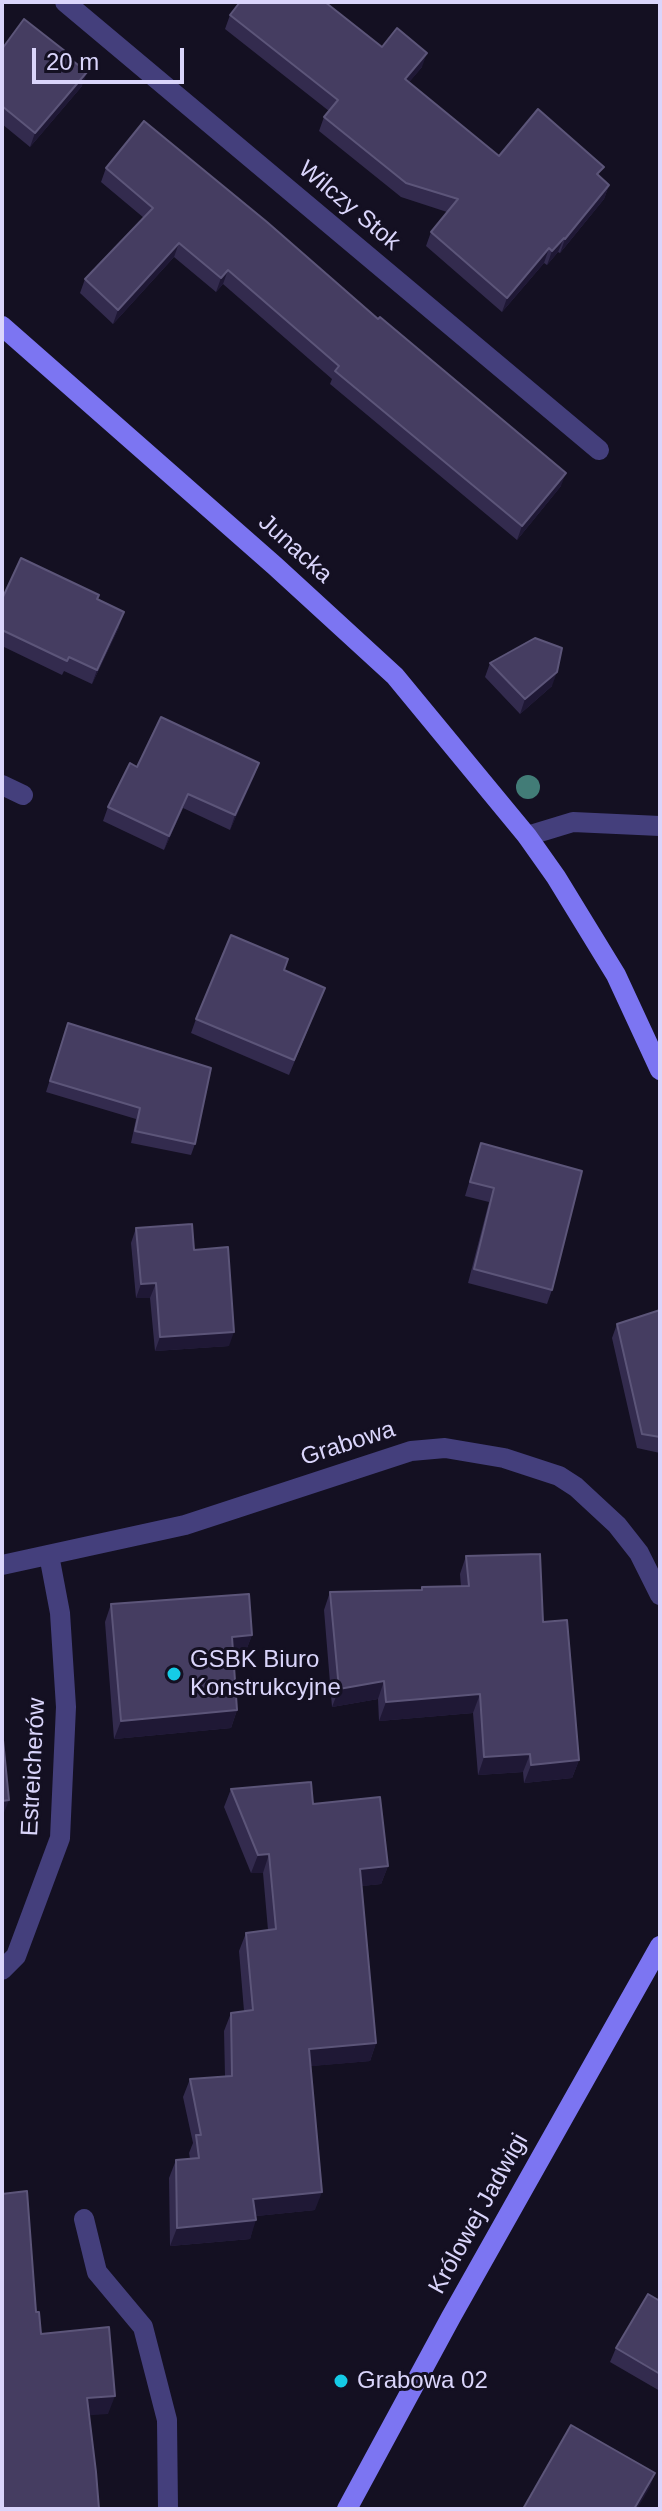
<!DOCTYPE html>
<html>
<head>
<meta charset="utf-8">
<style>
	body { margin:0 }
	#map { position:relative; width:662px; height:2511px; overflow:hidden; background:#141022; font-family:Arial,sans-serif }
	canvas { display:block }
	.frame { position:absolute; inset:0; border:4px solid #dad5fb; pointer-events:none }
	.scale { position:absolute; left:32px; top:48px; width:152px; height:36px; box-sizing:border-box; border:4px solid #dad5fb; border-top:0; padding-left:10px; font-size:24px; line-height:28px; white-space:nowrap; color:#dad5fb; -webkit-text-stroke:6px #141022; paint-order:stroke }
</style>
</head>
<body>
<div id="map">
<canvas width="662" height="2511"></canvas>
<div class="frame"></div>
<div class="scale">20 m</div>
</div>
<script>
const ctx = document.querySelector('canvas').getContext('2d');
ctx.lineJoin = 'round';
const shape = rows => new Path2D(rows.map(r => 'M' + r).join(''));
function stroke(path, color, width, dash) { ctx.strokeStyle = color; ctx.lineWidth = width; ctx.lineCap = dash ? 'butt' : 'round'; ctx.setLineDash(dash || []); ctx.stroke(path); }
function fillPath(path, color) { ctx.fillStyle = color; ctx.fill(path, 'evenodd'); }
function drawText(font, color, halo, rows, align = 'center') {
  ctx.font = font + ' Arial,sans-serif'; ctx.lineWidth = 6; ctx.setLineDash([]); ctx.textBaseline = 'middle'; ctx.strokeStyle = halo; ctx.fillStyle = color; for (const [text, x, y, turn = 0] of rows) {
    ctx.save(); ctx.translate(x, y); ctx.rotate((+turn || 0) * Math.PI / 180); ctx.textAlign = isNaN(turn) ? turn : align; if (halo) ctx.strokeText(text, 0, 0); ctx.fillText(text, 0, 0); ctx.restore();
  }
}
stroke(shape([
	[84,2219,97,2272,143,2327,167,2420,168,2509]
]), '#443f7c', 20);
stroke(shape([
	[65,2,599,450],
	[2,785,23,795],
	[527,836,573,822,660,826],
	[2,1565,185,1525,411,1451,445,1448,504,1458,559,1476,576,1487,617,1525,639,1553,660,1595],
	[2,1970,16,1956,60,1838,66,1707,60,1613,49,1555]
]), '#443f7c', 20);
stroke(shape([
	[2,326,275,566,395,676,527,836,556,877,616,975,660,1070],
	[347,2509,451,2317,660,1946]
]), '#7c75f2', 20);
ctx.fillStyle = '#427c77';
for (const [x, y] of [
	[528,787]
]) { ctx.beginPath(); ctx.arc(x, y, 12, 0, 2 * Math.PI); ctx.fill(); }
fillPath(shape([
	[230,15,382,47,422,67,409,82,499,156,600,177,609,185,604,199,560,253,558,252,547,265,544,263,502,312,426,246,431,232,447,212,401,197,319,131,324,117,329,111,225,29],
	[2,49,69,57,82,86,30,147,2,124],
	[106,168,561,486,517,540,330,384,332,379,223,284,216,292,174,257,113,324,80,293,85,279,144,218,101,182],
	[2,599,97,599,119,627,92,684,64,671,62,675,2,646],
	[490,663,552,686,520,714,485,677],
	[259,763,230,830,183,808,164,850,103,821,108,807,137,767],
	[284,970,325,988,289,1075,191,1033,196,1019],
	[68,1023,195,1144,191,1155,131,1143,136,1119,46,1092],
	[481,1143,552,1290,547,1304,468,1283,489,1202,465,1196],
	[136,1228,194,1250,229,1346,155,1351,150,1298,136,1298,131,1243],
	[660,1310,660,1453,637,1448,612,1338,617,1324],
	[466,1556,543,1622,579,1760,572,1778,524,1783,523,1772,478,1775,473,1713,379,1721,378,1699,332,1707,324,1610,330,1592,420,1591,422,1587,461,1587,460,1574],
	[111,1604,252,1635,245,1653,233,1654,237,1710,231,1728,114,1739,105,1622],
	[231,1789,313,1804,388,1866,381,1884,361,1886,376,2043,370,2061,310,2066,315,2210,256,2216,250,2239,170,2246,169,2178,176,2160,190,2159,189,2153,193,2143,183,2097,190,2079,225,2076,224,2031,231,2013,244,2011,239,1951,246,1933,268,1930,263,1873,251,1873,224,1807],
	[660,2301,660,2391,610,2362,616,2348]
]), '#332b4e');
fillPath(shape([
	[427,53,422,67,400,93,405,79],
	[87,72,82,86,30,147,35,133],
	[609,185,604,199,560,253,565,239],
	[564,238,558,252,547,265,552,251],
	[179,243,174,257,113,324,118,310],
	[549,248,544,263,502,312,507,298],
	[228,270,223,284,216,292,221,278],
	[566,473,561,486,517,540,522,526],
	[124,612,119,627,92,684,97,670],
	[557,672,552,686,520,714,525,699],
	[259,763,254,777,230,830,235,815],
	[188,794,183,808,164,850,169,836],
	[156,1283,150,1298,136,1298,141,1284],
	[234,1332,229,1346,155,1351,160,1337],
	[252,1635,245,1653,225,1655,232,1637],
	[384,1681,378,1699,332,1707,339,1689],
	[480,1694,473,1713,379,1721,386,1702],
	[237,1710,231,1728,114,1739,121,1721],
	[530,1754,523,1772,478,1775,484,1757],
	[579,1760,572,1778,524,1783,531,1765],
	[9,1800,2,1818,2,1801],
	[269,1854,263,1873,251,1873,258,1855],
	[388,1866,381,1884,353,1887,360,1869],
	[376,2043,370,2061,302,2067,309,2049],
	[322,2192,315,2210,247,2217,253,2199],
	[256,2220,250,2239,170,2246,177,2228],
	[115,2396,108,2414,80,2416,87,2398],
	[655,2473,650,2487,637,2509,634,2509]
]), '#1f1835');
const building = shape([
	[240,2,325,2,382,47,397,28,427,53,405,79,499,156,538,109,604,167,597,174,609,185,565,239,564,238,552,251,549,248,507,298,431,232,458,199,406,183,324,117,338,100,230,15,240,2],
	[24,19,70,55,68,57,87,72,35,133,2,106,2,49,24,19],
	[144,121,267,222,378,319,380,317,566,473,522,526,335,371,339,366,228,270,221,278,179,243,118,310,85,279,153,208,106,168,144,121],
	[21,558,99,595,97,599,124,612,97,670,69,657,67,661,2,630,2,599,21,558],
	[535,638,562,648,557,672,525,699,490,663,535,638],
	[161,717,259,763,235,815,188,794,169,836,108,807,130,763,137,767,161,717],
	[231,935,288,959,284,970,325,988,294,1060,196,1019,231,935],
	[68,1023,211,1068,195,1144,135,1131,140,1108,50,1081,68,1023],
	[481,1143,582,1171,552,1290,474,1269,494,1188,470,1182,481,1143],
	[192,1224,194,1250,228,1247,234,1332,160,1337,156,1283,141,1284,136,1228,192,1224],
	[660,1310,660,1437,642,1434,617,1324,660,1310],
	[540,1554,543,1622,567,1620,579,1760,531,1765,530,1754,484,1757,480,1694,386,1702,384,1681,339,1689,330,1592,422,1590,422,1587,469,1586,466,1556,540,1554],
	[249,1594,252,1635,232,1637,237,1710,121,1721,111,1604,249,1594],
	[2,1730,9,1800,2,1801,2,1730],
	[311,1782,313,1804,380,1797,388,1866,360,1869,376,2043,309,2049,322,2192,253,2199,256,2220,177,2228,176,2160,199,2158,196,2135,201,2135,190,2079,232,2076,231,2013,253,2010,246,1933,276,1929,269,1854,258,1855,231,1789,311,1782],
	[27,2191,36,2312,39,2312,41,2334,109,2327,115,2396,87,2398,96,2472,99,2509,2,2509,2,2194,27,2191],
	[648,2294,660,2301,660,2374,616,2348,648,2294],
	[571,2425,655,2473,634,2509,523,2509,571,2425]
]);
fillPath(building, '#453d61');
stroke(building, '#5c5579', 2);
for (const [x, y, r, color] of [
	[174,1674,8,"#15cbe6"],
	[341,2381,8,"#15cbe6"]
]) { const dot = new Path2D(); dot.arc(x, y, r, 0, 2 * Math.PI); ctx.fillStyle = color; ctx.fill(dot); stroke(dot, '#141022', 3); }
drawText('24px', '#dad5fb', '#141022', [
	["Wilczy Stok",349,206,40],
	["Junacka",295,549,42],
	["Grabowa",348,1444,-18],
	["Estreicherów",34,1767,-87],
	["Królowej Jadwigi",479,2214,-61]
]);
drawText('24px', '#dad5fb', '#141022', [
	["GSBK Biuro",190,1660],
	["Konstrukcyjne",190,1688],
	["Grabowa 02",357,2381]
], 'left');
</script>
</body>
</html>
